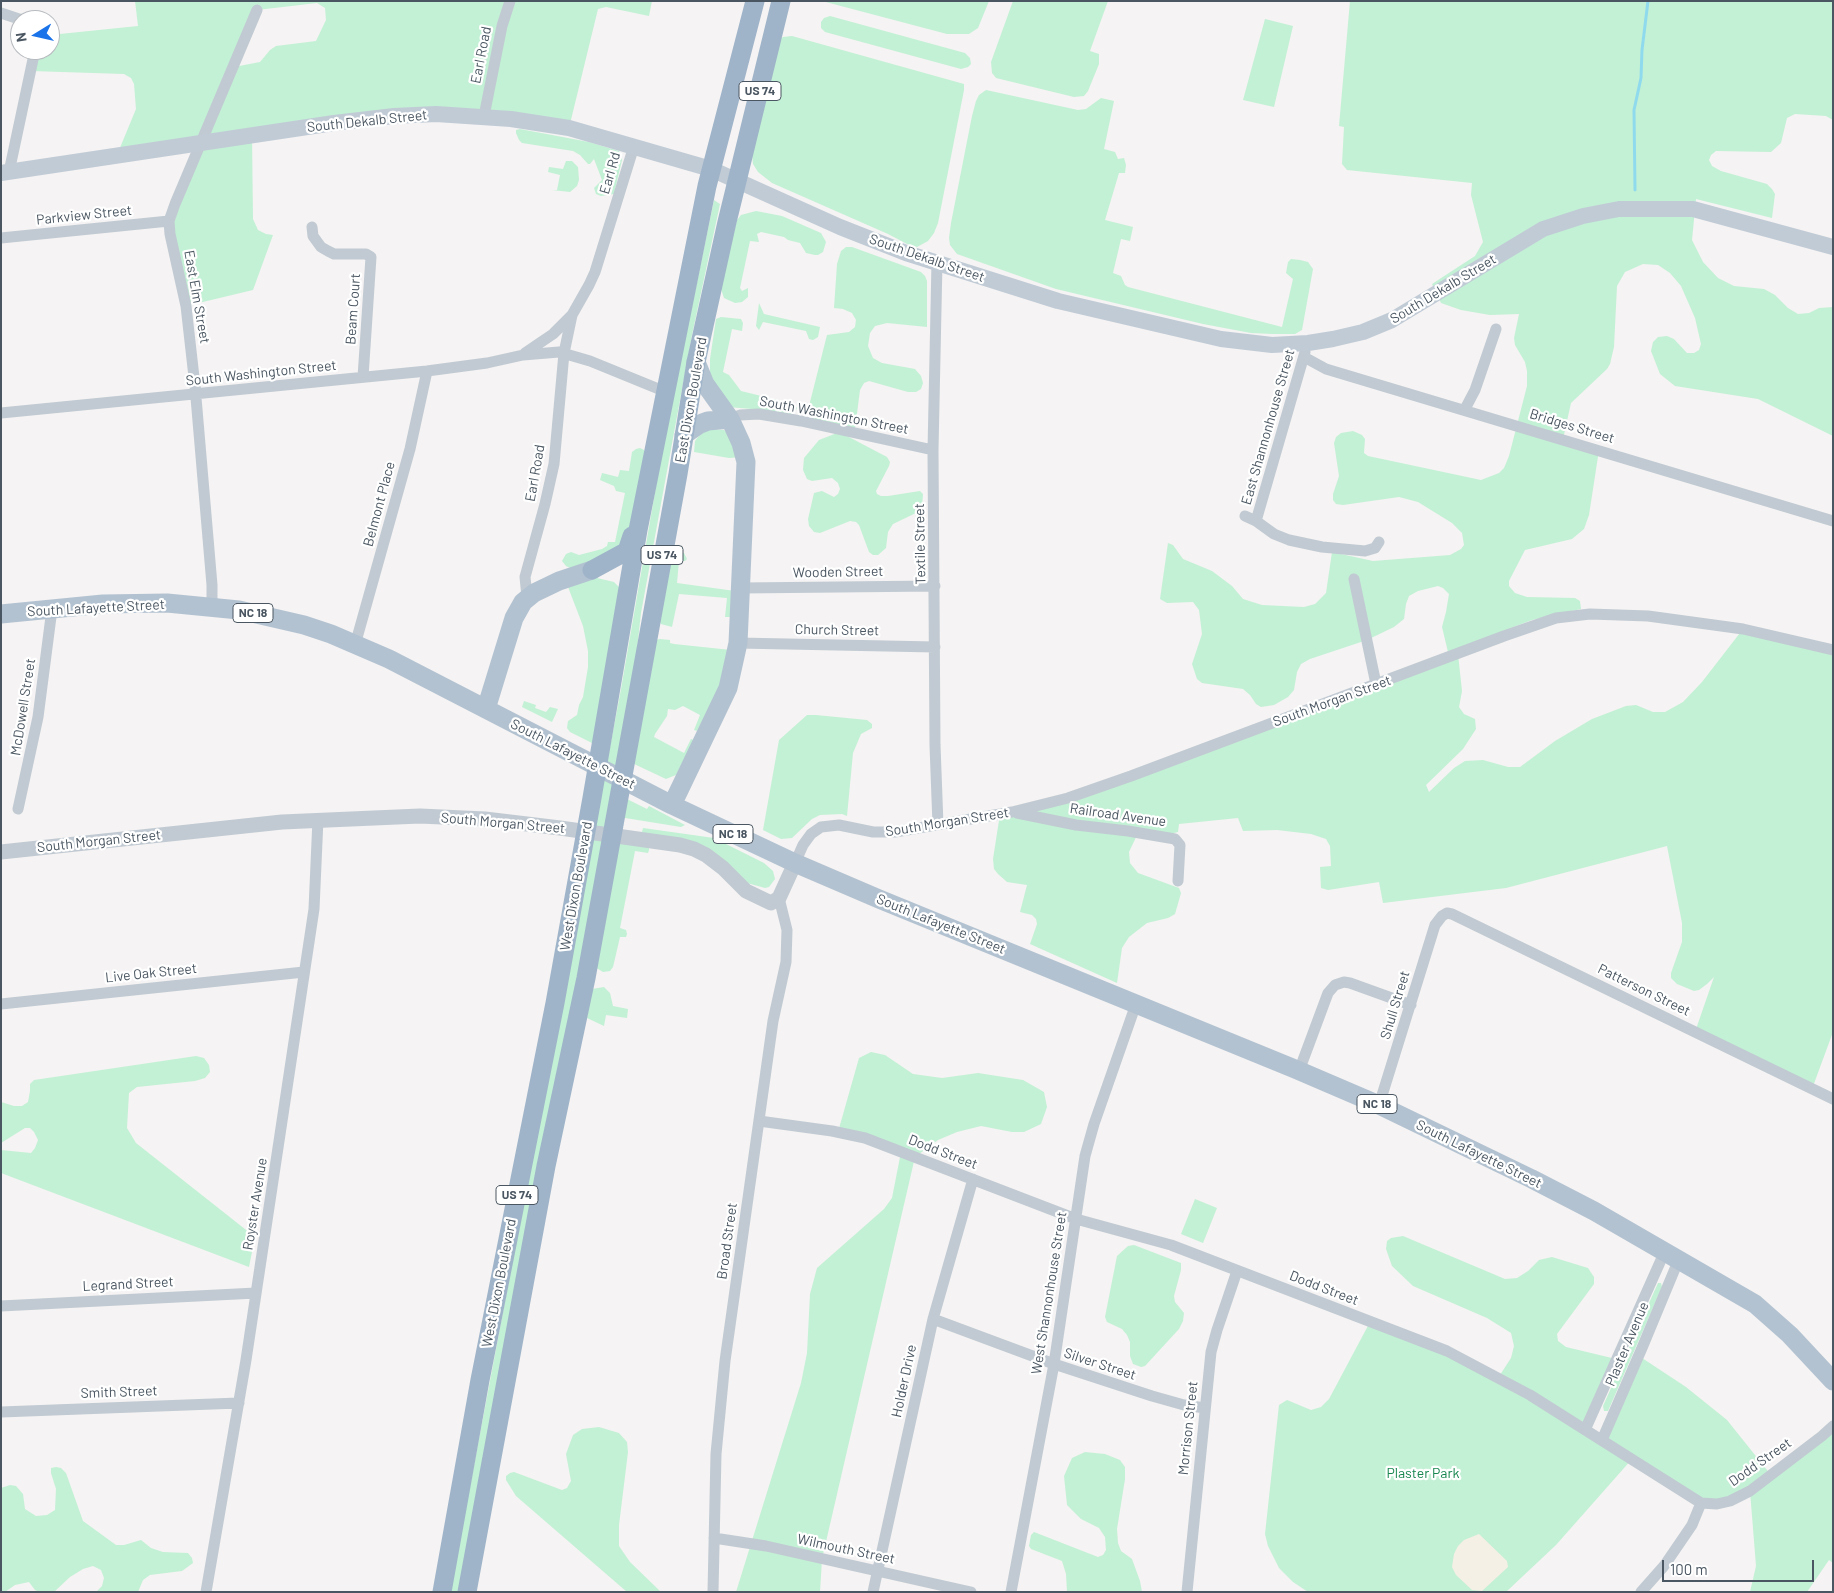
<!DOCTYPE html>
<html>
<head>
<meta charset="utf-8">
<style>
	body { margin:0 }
	#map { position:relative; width:1834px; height:1593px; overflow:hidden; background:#f5f3f3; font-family:Barlow,sans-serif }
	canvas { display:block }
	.frame { position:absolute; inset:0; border:2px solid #4a5661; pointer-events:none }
	.north { position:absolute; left:10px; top:10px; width:50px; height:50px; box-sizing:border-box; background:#fff; border:1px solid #b7bbc0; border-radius:50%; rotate:261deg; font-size:14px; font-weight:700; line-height:20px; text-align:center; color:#4a5661 }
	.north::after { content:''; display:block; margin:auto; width:18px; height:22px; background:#1a73e8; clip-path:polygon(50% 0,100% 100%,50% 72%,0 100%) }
	.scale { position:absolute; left:1662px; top:1560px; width:152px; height:22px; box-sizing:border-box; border:2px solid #4a5661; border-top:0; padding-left:6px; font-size:15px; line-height:18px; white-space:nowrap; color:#4a5661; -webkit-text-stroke:4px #fff; paint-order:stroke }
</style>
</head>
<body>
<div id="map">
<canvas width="1834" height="1593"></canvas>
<div class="frame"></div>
<div class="north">N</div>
<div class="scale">100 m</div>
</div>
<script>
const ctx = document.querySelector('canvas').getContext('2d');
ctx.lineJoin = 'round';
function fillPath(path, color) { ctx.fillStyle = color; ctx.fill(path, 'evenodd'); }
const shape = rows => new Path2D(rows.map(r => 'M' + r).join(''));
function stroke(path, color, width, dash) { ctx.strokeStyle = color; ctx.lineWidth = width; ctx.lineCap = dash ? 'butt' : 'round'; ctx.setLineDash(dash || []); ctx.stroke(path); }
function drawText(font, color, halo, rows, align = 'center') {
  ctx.font = font + ' Barlow,sans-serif'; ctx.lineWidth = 4.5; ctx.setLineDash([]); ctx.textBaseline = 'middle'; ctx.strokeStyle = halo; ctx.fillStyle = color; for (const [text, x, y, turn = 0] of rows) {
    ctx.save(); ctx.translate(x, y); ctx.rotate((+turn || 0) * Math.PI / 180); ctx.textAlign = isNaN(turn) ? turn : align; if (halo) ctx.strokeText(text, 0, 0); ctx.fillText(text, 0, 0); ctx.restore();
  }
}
fillPath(shape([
	[135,1,652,1,649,16,606,7,598,9,569,128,484,116,252,135,253,219,258,230,266,234,273,235,253,290,186,306,170,234,201,143,117,155,136,109,134,84,131,78,124,74,31,71,35,50,50,50,50,35,138,26],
	[317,3,325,8,326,20,316,41,276,46,270,50,260,62,234,67,257,10],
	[822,1,989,1,978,28,969,34,947,34],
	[1013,1,1108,1,1090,51,1099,54,1099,64,1088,91,1084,96,1074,97,996,78,992,73,991,62],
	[1350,1,1833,1,1833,120,1826,116,1795,114,1787,118,1781,143,1771,152,1716,151,1711,155,1709,160,1712,166,1721,171,1767,184,1772,189,1775,194,1772,218,1696,199,1692,240,1703,262,1718,278,1734,286,1764,289,1775,295,1788,308,1798,314,1809,313,1819,308,1833,307,1833,436,1758,399,1675,386,1660,374,1651,351,1653,342,1658,337,1667,336,1674,339,1687,353,1694,353,1699,350,1701,344,1695,318,1681,286,1670,273,1658,265,1643,264,1625,272,1617,286,1614,347,1610,364,1607,369,1571,403,1563,439,1599,450,1589,515,1584,529,1572,539,1525,550,1509,581,1509,586,1515,593,1527,597,1575,598,1580,601,1581,609,1532,620,1448,652,1442,627,1446,612,1449,594,1443,588,1438,586,1418,591,1409,596,1406,604,1404,619,1394,627,1367,640,1310,659,1301,664,1297,672,1294,690,1288,697,1274,705,1261,707,1256,704,1250,695,1243,689,1202,683,1197,679,1192,664,1202,634,1199,610,1193,602,1167,603,1160,599,1168,543,1173,545,1183,559,1212,571,1232,586,1243,599,1262,605,1304,607,1315,604,1326,593,1332,552,1373,561,1450,555,1461,549,1464,545,1462,533,1452,523,1418,502,1399,497,1343,505,1336,504,1333,500,1333,494,1339,476,1334,443,1336,437,1341,433,1353,431,1362,435,1365,439,1364,453,1368,456,1481,480,1499,473,1504,468,1509,456,1527,386,1527,371,1525,362,1515,345,1514,338,1519,314,1490,315,1461,310,1441,303,1432,284,1475,256,1483,242,1471,195,1472,183,1347,170,1342,164,1344,127,1339,126],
	[830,16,965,53,970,58,971,64,968,67,961,69,825,32,821,28,821,22,824,18],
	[1265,19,1293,26,1274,107,1243,100],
	[792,36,964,84,964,90,938,223,934,233,928,241,917,247,909,245,888,234,772,183,758,172,753,164,752,155,776,42,783,37],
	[986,90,1078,110,1086,109,1101,98,1114,101,1104,149,1115,152,1118,159,1124,158,1126,165,1125,173,1119,173,1105,220,1133,227,1130,241,1121,239,1113,273,1121,276,1125,285,1128,287,1282,327,1293,279,1286,273,1288,262,1291,259,1300,260,1308,262,1313,269,1302,330,1295,334,1273,334,1251,333,1203,324,1056,289,957,254,950,245,949,238,951,223,972,116,976,101,979,95],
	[520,129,589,142,619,151,622,160,614,194,601,196,596,194,594,188,602,180,594,159,590,164,588,164,580,155,573,151,522,143,519,140,516,133,516,130],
	[566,161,572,161,578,167,579,180,577,186,570,192,552,190,557,190,560,175,548,172,549,167,563,169],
	[714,200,720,204,692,335,671,449,641,613,633,686,463,1592,450,1592,621,689,663,446],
	[756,211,782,216,821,233,826,242,823,252,818,255,815,255,806,253,800,243,788,240,784,237,761,232,757,234,759,242,750,241,740,288,742,291,748,288,748,297,742,302,735,303,724,298,720,286,737,220,741,215],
	[846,247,852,247,921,272,925,276,927,281,927,327,887,323,875,326,870,333,868,346,873,358,882,363,915,369,921,376,923,383,921,389,916,392,908,392,869,381,864,383,860,390,855,429,815,421,810,416,808,410,827,335,849,332,855,327,856,320,852,313,843,309,834,308,837,264,841,251],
	[759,303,764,314,820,327,818,337,813,340,809,339,806,331,763,322,759,330,756,326],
	[721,317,741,319,743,323,742,331,732,329,723,372,729,375,741,391,794,404,797,408,794,413,788,415,775,411,728,407,715,392,710,373,710,359,716,319],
	[711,429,724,430,731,435,741,457,729,458,694,452,695,441,698,437,704,432],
	[837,433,847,436,887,457,890,462,889,466,876,491,877,494,881,496,888,496,920,491,923,494,922,506,918,512,893,524,888,532,886,548,878,555,873,555,869,552,859,525,856,522,850,521,820,533,814,532,809,526,808,519,814,493,822,491,834,497,838,494,840,489,838,483,832,478,812,481,807,479,803,470,804,458,819,440],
	[640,448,644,450,645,455,629,538,609,556,570,568,566,566,562,561,566,554,571,552,579,555,602,549,607,546,608,542,615,542,625,493,616,491,614,486,600,480,602,473,618,477,620,470,629,471,632,452,636,449],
	[676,550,684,553,687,559,685,561,679,561,677,583,735,591,730,617,725,617,727,598,679,594,672,627,661,624,658,619,673,552],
	[597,578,614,582,620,588,596,745,570,732,567,728,568,721,577,715,579,705,583,697,588,667,588,651,583,626,568,587,587,580],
	[1743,629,1833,650,1833,1032,1812,1089,1695,1032,1714,977,1707,984,1699,990,1694,991,1677,984,1671,978,1671,973,1682,942,1682,923,1667,846,1506,888,1383,903,1379,882,1328,890,1321,888,1320,867,1331,866,1330,846,1326,839,1311,834,1277,830,1243,831,1238,818,1179,824,1178,832,1161,836,1138,833,1129,852,1130,863,1138,873,1179,888,1181,893,1175,914,1168,918,1147,923,1129,937,1122,948,1117,983,1030,944,1037,924,1036,919,1032,915,1020,912,1027,885,1007,882,998,874,994,869,993,859,1000,814,1068,798,1458,654,1462,691,1459,707,1464,714,1475,719,1476,729,1463,749,1426,785,1429,792,1454,768,1465,761,1483,760,1508,767,1520,767,1555,741,1592,719,1626,706,1636,705,1653,712,1665,712,1683,702,1702,682],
	[660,639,670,640,670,643,674,644,731,650,729,670,697,731,694,730,700,715,683,706,675,710,668,709,667,716,655,734,654,737,684,753,691,739,694,740,676,775,666,779,632,763,656,640],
	[524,701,536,705,535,708,546,712,550,707,558,709,552,722,522,707],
	[807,715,816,715,867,720,872,724,872,728,861,734,853,753,847,816,842,814,820,815,812,819,792,838,781,839,763,830,779,740],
	[623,797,647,809,649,806,685,825,681,827,619,817],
	[643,828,714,838,764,863,773,871,775,879,769,887,765,888,747,883,737,876,642,832],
	[617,842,649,847,649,850,648,853,635,851,620,928,626,930,627,934,626,937,620,937,613,967,610,971,603,972,595,967],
	[604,987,610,993,613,1006,628,1009,627,1018,606,1015,604,1026,587,1018,592,989],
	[871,1052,885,1055,913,1074,942,1078,978,1073,1023,1080,1044,1092,1047,1107,1041,1124,1024,1132,1012,1132,981,1126,957,1132,938,1140,915,1157,822,1559,820,1592,736,1592,801,1383,807,1353,810,1294,817,1268,884,1209,892,1198,901,1152,838,1132,859,1058],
	[196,1056,204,1058,209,1065,210,1072,205,1078,195,1081,137,1087,129,1093,127,1128,136,1143,255,1237,249,1267,1,1173,1,1150,31,1153,35,1148,38,1140,34,1132,30,1128,25,1128,1,1143,1,1102,14,1106,22,1106,28,1102,30,1091,30,1084,34,1080],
	[1195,1199,1217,1208,1203,1243,1181,1234],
	[1403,1236,1505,1279,1517,1278,1528,1271,1539,1260,1552,1257,1588,1268,1594,1277,1594,1284,1557,1334,1558,1341,1566,1347,1616,1359,1585,1429,1601,1440,1639,1356,1686,1387,1727,1420,1771,1475,1833,1426,1833,1563,1829,1560,1807,1592,1750,1592,1756,1566,1750,1491,1709,1504,1632,1459,1556,1545,1506,1592,1308,1592,1293,1582,1279,1568,1268,1546,1265,1534,1279,1405,1287,1400,1311,1410,1321,1407,1329,1399,1370,1322,1498,1378,1511,1358,1514,1346,1511,1333,1487,1318,1413,1286,1392,1266,1386,1249,1387,1241,1391,1238],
	[1134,1245,1181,1263,1181,1270,1174,1296,1175,1302,1184,1313,1183,1321,1179,1329,1145,1366,1141,1367,1133,1364,1130,1356,1130,1342,1127,1335,1122,1329,1107,1322,1105,1317,1117,1256,1128,1246],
	[1658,1283,1661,1283,1662,1287,1608,1411,1604,1411,1603,1406],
	[599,1427,619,1433,627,1442,628,1452,619,1525,619,1546,630,1562,661,1592,627,1592,516,1496,506,1480,506,1476,510,1473,514,1472,562,1490,567,1488,571,1481,566,1454,573,1435,582,1429],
	[1085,1452,1105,1454,1120,1460,1125,1467,1125,1479,1117,1529,1118,1543,1121,1551,1132,1559,1140,1581,1142,1592,1067,1592,1066,1574,1062,1561,1031,1549,1029,1546,1031,1535,1034,1532,1098,1557,1103,1555,1106,1550,1105,1537,1099,1528,1081,1519,1067,1505,1064,1476,1072,1458],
	[56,1467,61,1468,66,1473,83,1521,116,1545,124,1545,141,1540,151,1548,163,1552,188,1553,192,1558,193,1563,182,1571,150,1575,143,1580,138,1592,96,1592,102,1586,104,1578,101,1570,93,1566,83,1569,70,1577,54,1592,39,1592,35,1590,29,1582,15,1585,5,1592,1,1592,1,1488,10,1485,16,1486,23,1494,25,1509,36,1516,47,1515,55,1510,56,1489,51,1473,51,1468]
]), '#c3f1d5');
fillPath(shape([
	[1479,1534,1507,1561,1508,1567,1482,1591,1472,1590,1456,1575,1452,1567,1454,1554,1458,1546,1464,1540]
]), '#f5f0e5');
stroke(shape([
	[1635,190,1634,110,1641,78,1642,50,1648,1]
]), '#90daee', 3);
stroke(shape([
	[1,13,22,20],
	[484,116,502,26,510,1],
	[9,172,35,50],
	[312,227,313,236,321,247,328,251,334,254,366,254,371,257,363,377],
	[1,238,169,221],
	[937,262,933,450,935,745,938,825],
	[525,353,553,334,572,315],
	[1304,357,1326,369,1833,521],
	[1465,409,1475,390,1496,329],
	[1,413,427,371,487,363,523,355,559,352,590,361,666,392],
	[730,419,740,415,759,414,801,421,933,450],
	[1245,516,1256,521,1274,534,1289,540,1322,547,1365,551,1375,548,1379,542],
	[1256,521,1305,352],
	[1354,579,1376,684],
	[741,588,935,586],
	[527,597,525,577,545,504,554,464,564,353,572,315,589,285,595,272,634,146],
	[212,606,212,585,195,386,186,306,170,234,169,221,175,204,257,10],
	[738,643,935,647],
	[355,645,410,449,427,371],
	[18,809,38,717,52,609],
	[1017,813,1076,825,1128,831,1175,839,1180,845,1178,881],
	[795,863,803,845,811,834,821,827,839,825,873,832,895,832,1012,812,1068,798,1131,776,1504,636,1556,618,1590,614,1648,616,1743,629,1833,650],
	[1,1004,304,972],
	[1299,1071,1328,993,1335,985,1344,982,1350,983,1411,1005],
	[1379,1105,1435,925,1442,916,1447,913,1452,914,1833,1099],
	[759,1121,832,1131,865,1138,1076,1219,1171,1245,1447,1351,1530,1395,1701,1503,1717,1504,1730,1501,1750,1491,1822,1436,1833,1426],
	[1,1306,256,1293],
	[933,1319,1054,1364,1152,1396,1184,1405,1205,1408],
	[1,1412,239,1403],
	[1585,1430,1665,1251],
	[1602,1440,1642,1348,1679,1259],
	[714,1538,766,1546,971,1592],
	[206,1592,246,1360,314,909,318,819],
	[713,1592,716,1454,725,1361,773,1021,786,962,787,930,779,898],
	[873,1592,933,1319,973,1179],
	[1011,1592,1054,1364,1085,1156,1094,1124,1136,1004],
	[1187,1592,1211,1352,1217,1330,1237,1271],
	[1641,1592,1664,1566,1692,1525,1701,1503]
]), '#c1cad2', 11);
stroke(shape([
	[1,852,282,822,420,816,485,819,560,828,680,845,694,849,706,855,723,868,746,891,771,903,779,898,795,863]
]), '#c1cad2', 15);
stroke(shape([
	[1,173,334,123,394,116,436,114,511,119,569,128,711,169,840,227,906,253,1058,301,1221,339,1272,345,1308,343,1333,339,1363,332,1392,320,1543,229,1583,216,1619,209,1693,209,1833,247]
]), '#c1cbd6', 16);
stroke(shape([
	[684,435,700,424,708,421,730,419],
	[1,614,103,604,167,603,239,610,304,625,331,634,389,659,672,805,795,863,879,899,1295,1069,1379,1105,1532,1179,1594,1211,1755,1304,1790,1335,1833,1381],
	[486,709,514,618,523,602,534,593,559,581,592,570],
	[672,805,728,688,738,643,746,462,741,443,730,419,705,384,696,362]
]), '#b3c2d1', 19);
stroke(shape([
	[592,570,627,551,632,536],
	[442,1592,480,1380,555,1003,592,798,638,530,707,186,755,1],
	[467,1592,546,1166,586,978,678,474,696,362,727,222,781,1]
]), '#9fb4c9', 19);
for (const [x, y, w] of [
	[760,91,42],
	[662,555,42],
	[253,613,40],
	[733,834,40],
	[1377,1104,40],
	[517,1195,42]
]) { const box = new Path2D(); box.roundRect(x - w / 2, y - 9.5, w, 19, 4); ctx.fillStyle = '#fff'; ctx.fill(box); stroke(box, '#4a5661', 1); }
drawText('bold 12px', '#4a5661', null, [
	["US 74",760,91],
	["US 74",662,555],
	["NC 18",253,613],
	["NC 18",733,834],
	["NC 18",1377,1104],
	["US 74",517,1195]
]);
drawText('14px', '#4a5661', '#fff', [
	["Earl Road",481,55,-79],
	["South Dekalb Street",367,121,-6],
	["Earl Rd",610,173,-74],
	["Parkview Street",84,215,-6],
	["South Dekalb Street",927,258,19],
	["South Dekalb Street",1443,289,-31],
	["East Elm Street",197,297,80],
	["Beam Court",353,309,-86],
	["South Washington Street",261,373,-6],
	["East Dixon Boulevard",691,400,-80],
	["South Washington Street",834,415,11],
	["Bridges Street",1572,426,17],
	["East Shannonhouse Street",1268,427,-74],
	["Earl Road",535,473,-80],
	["Belmont Place",379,504,-75],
	["Textile Street",920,544,-91],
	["Wooden Street",838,572,-1],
	["South Lafayette Street",96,608,-3],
	["Church Street",837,630,1],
	["South Morgan Street",1332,701,-20],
	["McDowell Street",23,707,-81],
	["South Lafayette Street",573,754,27],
	["Railroad Avenue",1118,815,8],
	["South Morgan Street",947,822,-9],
	["South Morgan Street",503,823,5],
	["South Morgan Street",99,841,-6],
	["West Dixon Boulevard",576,886,-80],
	["South Lafayette Street",941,924,22],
	["Live Oak Street",151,973,-6],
	["Patterson Street",1644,990,26],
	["Shull Street",1395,1005,-73],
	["Dodd Street",943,1152,21],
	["South Lafayette Street",1479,1154,26],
	["Royster Avenue",255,1204,-81],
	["Broad Street",727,1241,-82],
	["West Dixon Boulevard",499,1283,-79],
	["Legrand Street",128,1284,-3],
	["Dodd Street",1324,1288,21],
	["West Shannonhouse Street",1049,1293,-81],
	["Plaster Avenue",1627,1344,-67],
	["Silver Street",1100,1364,18],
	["Holder Drive",904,1381,-78],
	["Smith Street",119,1392,-2],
	["Morrison Street",1188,1428,-84],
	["Dodd Street",1760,1462,-35],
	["Wilmouth Street",846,1549,12]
]);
drawText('14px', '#17864f', '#fff', [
	["Plaster Park",1423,1473]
]);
</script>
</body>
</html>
